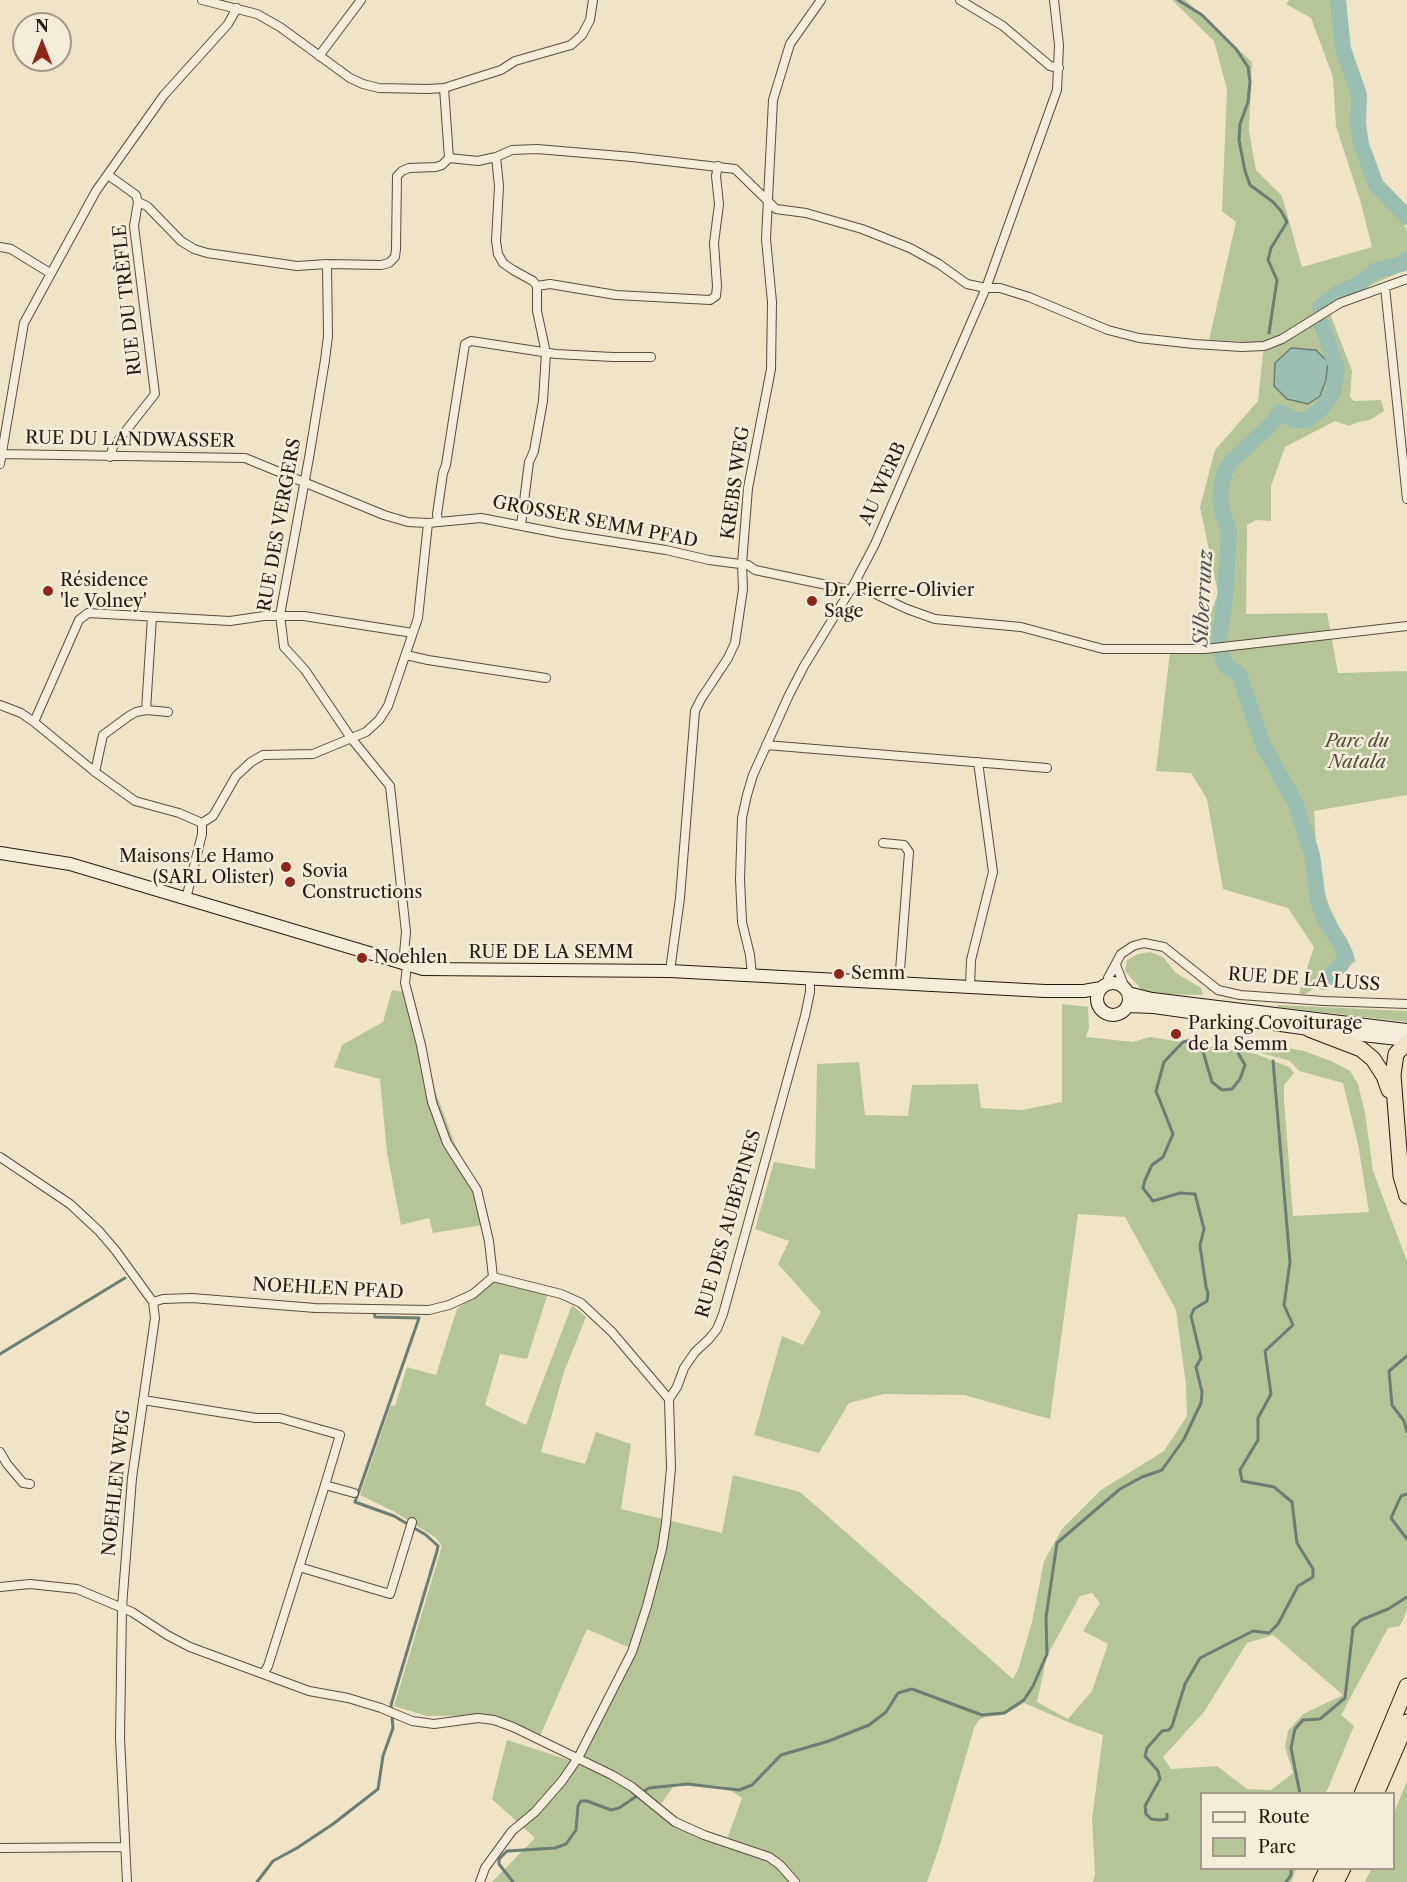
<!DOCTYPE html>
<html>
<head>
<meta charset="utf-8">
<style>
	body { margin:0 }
	#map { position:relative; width:1407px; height:1882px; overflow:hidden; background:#f0e4c7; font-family:"Libre Caslon Text",serif }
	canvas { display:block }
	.legend { position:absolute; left:1200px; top:1792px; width:195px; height:78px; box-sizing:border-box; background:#f5eddb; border:2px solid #a3988a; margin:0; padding:8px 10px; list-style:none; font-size:18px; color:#271910 }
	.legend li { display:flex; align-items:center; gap:12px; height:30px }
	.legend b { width:30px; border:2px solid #a3988a }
	.north { position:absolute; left:12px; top:12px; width:60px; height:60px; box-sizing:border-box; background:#f5eddb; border:2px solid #a3988a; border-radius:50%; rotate:0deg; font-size:16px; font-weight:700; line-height:24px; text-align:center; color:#271910 }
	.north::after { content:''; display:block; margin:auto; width:21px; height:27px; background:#8f2418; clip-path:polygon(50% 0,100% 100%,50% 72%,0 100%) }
</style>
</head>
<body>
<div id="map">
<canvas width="1407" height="1882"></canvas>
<ul class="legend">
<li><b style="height:8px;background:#f5eddb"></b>Route</li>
<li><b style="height:16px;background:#b6c598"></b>Parc</li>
</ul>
<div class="north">N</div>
</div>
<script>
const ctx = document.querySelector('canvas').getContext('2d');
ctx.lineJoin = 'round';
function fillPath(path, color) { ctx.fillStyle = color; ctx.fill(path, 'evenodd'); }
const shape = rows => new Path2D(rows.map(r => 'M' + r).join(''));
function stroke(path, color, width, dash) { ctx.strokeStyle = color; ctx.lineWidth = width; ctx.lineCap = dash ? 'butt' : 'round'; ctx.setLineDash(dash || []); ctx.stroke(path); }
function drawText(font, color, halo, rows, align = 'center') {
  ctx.font = font + ' "Libre Caslon Text",serif'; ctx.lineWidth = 5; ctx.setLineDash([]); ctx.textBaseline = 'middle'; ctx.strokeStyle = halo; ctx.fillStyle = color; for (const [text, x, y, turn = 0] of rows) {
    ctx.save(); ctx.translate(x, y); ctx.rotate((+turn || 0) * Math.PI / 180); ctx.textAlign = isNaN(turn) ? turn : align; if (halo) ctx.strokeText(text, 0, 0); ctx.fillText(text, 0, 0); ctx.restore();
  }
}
fillPath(shape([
	[1172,0,1185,0,1252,62,1249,131,1256,170,1282,196,1302,267,1372,247,1361,203,1336,126,1333,77,1311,18,1286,4,1289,0,1332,0,1360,96,1365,173,1399,207,1407,232,1407,269,1360,290,1328,308,1352,371,1350,397,1354,401,1381,400,1384,411,1370,420,1358,422,1349,426,1335,421,1285,447,1271,486,1271,521,1256,520,1247,525,1246,614,1327,613,1338,673,1407,671,1407,795,1314,811,1318,873,1330,908,1356,961,1304,995,1299,993,1314,947,1288,908,1223,889,1207,799,1191,773,1156,771,1170,652,1200,644,1218,593,1200,507,1215,450,1258,401,1264,343,1209,340,1236,222,1222,211,1227,89,1214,41],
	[1150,952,1163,957,1176,973,1201,988,1203,995,1154,994,1141,989,1125,971,1127,960,1138,954],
	[392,990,413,993,431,1079,453,1139,485,1204,489,1224,433,1233,429,1218,401,1225,387,1153,380,1079,334,1067,342,1045,383,1022],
	[1062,1004,1088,1007,1089,1028,1086,1037,1133,1042,1150,1037,1256,1054,1289,1067,1294,1073,1284,1085,1284,1100,1293,1216,1369,1212,1358,1144,1343,1083,1299,1071,1290,1061,1257,1052,1260,1043,1304,1051,1331,1061,1350,1071,1358,1084,1365,1113,1373,1171,1407,1261,1407,1610,1400,1626,1388,1628,1341,1715,1354,1726,1326,1793,1202,1794,1202,1868,1296,1869,1291,1882,1093,1882,1095,1874,1092,1819,1103,1735,1075,1725,1024,1703,1004,1715,985,1717,979,1720,974,1728,940,1845,927,1882,492,1882,535,1838,492,1799,507,1740,572,1761,630,1648,587,1629,540,1736,494,1715,427,1716,394,1706,442,1546,435,1537,393,1511,360,1495,391,1405,395,1406,407,1367,436,1375,457,1309,496,1280,549,1290,527,1359,500,1354,485,1405,526,1425,572,1305,586,1317,564,1372,541,1452,585,1464,596,1432,631,1444,621,1509,722,1533,733,1475,800,1492,1013,1679,1018,1670,1032,1622,1044,1561,1062,1529,1101,1490,1164,1451,1187,1416,1186,1385,1176,1310,1125,1217,1078,1214,1050,1419,964,1395,884,1394,849,1403,819,1453,754,1435,782,1336,803,1345,821,1312,778,1264,789,1241,755,1229,774,1162,815,1169,817,1064,859,1062,865,1115,908,1116,912,1085,978,1084,981,1108,1022,1110,1062,1102],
	[1092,1593,1100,1603,1083,1631,1108,1644,1092,1691,1068,1719,1037,1702,1047,1656,1080,1596],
	[1273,1635,1343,1695,1303,1714,1288,1731,1285,1747,1293,1773,1271,1790,1247,1789,1217,1766,1171,1769,1163,1757,1204,1712,1247,1643],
	[676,1783,724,1786,742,1798,727,1839,698,1838,655,1812],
	[1278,1005,1407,1011,1407,1022,1277,1007],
	[1407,1781,1407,1882,1365,1882,1371,1869,1394,1868,1394,1813]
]), '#b6c598');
const water = shape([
	[1291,348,1316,350,1328,362,1326,380,1320,396,1308,404,1287,399,1274,386,1275,363,1291,348]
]);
fillPath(water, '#9abfb2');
stroke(water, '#6c7d71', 1.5);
stroke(shape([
	[1178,0,1202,15,1236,49,1248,67,1250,82,1248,102,1240,124,1239,140,1245,171,1250,185,1273,202,1281,211,1287,222,1271,248,1268,260,1277,280,1269,333],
	[0,1354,125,1278],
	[1407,1356,1389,1371,1392,1405,1404,1421,1407,1432],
	[1407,1494,1401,1496,1391,1518,1407,1539],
	[1300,1794,1291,1748,1295,1729,1303,1720,1320,1719,1345,1698,1353,1628,1361,1620,1388,1609,1407,1597],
	[1167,1814,1167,1819,1160,1820,1151,1819,1146,1814,1145,1806,1160,1779,1158,1771,1145,1756,1147,1748,1162,1731,1169,1730,1172,1726,1185,1684,1200,1658,1253,1631,1269,1633,1278,1624,1298,1586,1313,1577,1313,1569,1297,1543,1292,1502,1274,1487,1242,1481,1240,1470,1258,1440,1258,1418,1271,1394,1265,1351,1293,1325,1284,1305,1290,1262,1273,1061],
	[257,1882,273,1861,297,1848,333,1824,378,1789,383,1756,393,1728,391,1705,437,1551,438,1546,426,1535,394,1516,355,1502,419,1318,375,1317,374,1311],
	[513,1882,499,1864,499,1859,507,1851,555,1848,566,1844,576,1830,578,1806,581,1801,587,1801,611,1810,619,1808,649,1788,687,1784,739,1790,752,1785,781,1755,829,1741,869,1725,886,1712,898,1693,912,1689,982,1715,1004,1713,1024,1700,1033,1686,1047,1654,1046,1617,1057,1543,1120,1489,1142,1477,1162,1470,1184,1439,1201,1403,1202,1392,1196,1367,1201,1358,1191,1316,1194,1309,1207,1301,1208,1293,1206,1287,1200,1245,1204,1229,1195,1194,1180,1193,1153,1201,1143,1188,1145,1180,1152,1165,1163,1157,1173,1134,1156,1091,1164,1062,1183,1042,1195,1039,1201,1045,1212,1082,1222,1090,1232,1089,1240,1079,1245,1065,1238,1053],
	[1286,1882,1291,1875,1291,1868]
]), '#6c7d71', 3);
stroke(shape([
	[1338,0,1343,49,1359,95,1358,123,1361,145,1376,185,1407,217],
	[1320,307,1338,293,1358,285,1374,271,1401,264,1407,260],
	[1321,323,1337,368,1333,393,1321,409,1307,420,1294,420,1280,412,1272,423,1230,463,1224,474,1220,498,1223,514,1229,531,1225,598,1219,640,1222,658,1227,667,1239,674,1263,745,1295,802,1312,855,1318,901,1326,922,1340,943,1346,956,1341,965,1323,982]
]), '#9abfb2', 16);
const street = shape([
	[202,0,257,14,280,27,350,78,363,84,379,88,428,89,444,88,501,70,515,61,571,45,582,35,590,20,593,0],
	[960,0,1003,26,1050,66,1059,68],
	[319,56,361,0],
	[444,88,449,158,478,161,496,157,512,150,537,149,632,157,735,169,776,209,806,213,862,229,910,248,939,264,967,284,986,288,1000,288,1029,297,1108,330,1139,338,1194,344,1242,347,1264,346,1282,339,1340,303,1407,279],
	[496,157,499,186,496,241,498,254,503,263,513,270,533,281,537,286,537,311,546,353,543,401,534,451,529,462,521,525],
	[108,175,136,195,138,202,134,226,155,394,113,447,110,457],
	[138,202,147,206,181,241,194,249,207,253,297,266,327,264],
	[0,247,11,249,50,273],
	[537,286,550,284,616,295,710,300,716,296,717,286,714,243,719,204,716,176,718,166],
	[1385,287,1407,499],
	[0,454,245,458,384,515,408,522,428,523],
	[0,464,24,323,96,191,164,95,228,24,237,8],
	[438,522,437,514,443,473,446,465,465,344,471,341,556,354,613,357,651,357],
	[854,584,907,609,935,619,1021,627,1103,649,1205,649,1407,626],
	[406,655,428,660,546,678],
	[0,705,21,713,34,722,95,772,135,801,179,813,202,823],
	[146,710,168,712],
	[34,722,79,620,88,613,230,621,264,616,304,616,413,633],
	[766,745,1047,768],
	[95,772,103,735,129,716,136,712,146,710,152,617],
	[883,843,904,845,909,852,899,984],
	[186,899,202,834,202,823,213,816,236,776,251,762,263,755,313,754,366,732,379,720,388,706,418,618,428,523,481,518,563,534,666,550,709,560,748,565,755,570,851,590],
	[403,965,406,932,390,786,351,738,305,670,284,647,280,615,309,458,325,360,328,336,327,264,381,265,389,263,395,257,396,249,397,176,402,171,409,168,436,167,442,165,449,158],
	[1116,965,1125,988],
	[407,966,405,983,421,1045,432,1102,447,1143,477,1190,489,1241,493,1277,561,1294,581,1303,612,1332,669,1399],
	[670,971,680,898,695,711,701,699,728,658,735,643,743,589,742,564,748,488,771,369,772,302,766,239,773,100,790,44,821,0],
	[752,976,750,955,742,922,740,879,742,818,747,795,753,775,789,695,804,666,854,584,875,544,986,288,1057,90,1059,45,1054,0],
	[1107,984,1108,978,1121,954,1133,946,1144,943,1164,947,1218,990,1240,995,1324,1001,1407,1004],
	[970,987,971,960,993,872,978,762],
	[0,1157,70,1204,99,1231,116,1251,153,1302,155,1318,132,1478,122,1607,120,1738,127,1882],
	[153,1302,163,1299,192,1298,315,1308,429,1310,449,1305,473,1294,493,1277],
	[143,1400,256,1418,280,1418,340,1435,325,1485,354,1493],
	[0,1452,7,1464,23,1483,30,1484],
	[299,1567,390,1594,412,1522],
	[0,1587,30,1584,77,1589,132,1612,167,1635,190,1647,309,1691,348,1698,381,1708,412,1721,434,1724,478,1718,494,1720,513,1727,612,1775,632,1787,675,1822,704,1835,769,1857,780,1865,795,1882],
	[263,1674,268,1666,325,1485],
	[0,1848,125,1847],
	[480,1882,485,1868,512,1831,535,1812,562,1781,578,1758,632,1652,647,1606,662,1549,666,1523,671,1468,669,1399,677,1387,684,1368,695,1352,709,1339,717,1329,723,1314,805,1016,810,992,810,979]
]);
const secondary = shape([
	[0,853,70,864,423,969,670,971,1045,991,1084,991,1101,988],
	'1097 999a16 16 0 1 1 32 0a16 16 0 1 1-32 0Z',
	[1128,993,1152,999,1407,1030],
	[1128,1006,1154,1007,1309,1029,1407,1040]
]);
const highway = shape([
	[1309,1029,1361,1049,1373,1059,1384,1076,1389,1090],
	[1407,1042,1396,1054,1393,1075,1401,1176,1407,1196],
	[1362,1794,1407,1686],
	[1376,1794,1407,1722],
	[1321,1882,1328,1868],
	[1336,1882,1343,1868]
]);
stroke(street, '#594c3e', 10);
stroke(secondary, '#271910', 14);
stroke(highway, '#271910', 17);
stroke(street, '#f5eddb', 8);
stroke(secondary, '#f5eddb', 12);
stroke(highway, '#f0e4c7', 15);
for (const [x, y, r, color] of [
	[48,591,6,"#8f2418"],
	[812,601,6,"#8f2418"],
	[286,867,6,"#8f2418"],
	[290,882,6,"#8f2418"],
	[362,958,6,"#8f2418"],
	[839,974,6,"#8f2418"],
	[1176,1034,6,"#8f2418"]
]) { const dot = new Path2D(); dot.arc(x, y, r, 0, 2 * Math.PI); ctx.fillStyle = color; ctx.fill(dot); stroke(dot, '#f5eddb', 2); }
drawText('18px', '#271910', '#f5eddb', [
	["RUE DU TRÈFLE",128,300,-96],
	["RUE DU LANDWASSER",130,440,1],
	["KREBS WEG",736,483,-82],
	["AU WERB",883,484,-66],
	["GROSSER SEMM PFAD",595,522,11],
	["RUE DES VERGERS",280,525,-80],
	["RUE DE LA SEMM",551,953],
	["RUE DE LA LUSS",1304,980,4],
	["RUE DES AUBÉPINES",729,1224,-74],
	["NOEHLEN PFAD",328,1289,3],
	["NOEHLEN WEG",117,1483,-84]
]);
drawText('18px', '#271910', '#f5eddb', [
	["Résidence",60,581],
	["'le Volney'",60,602],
	["Dr. Pierre-Olivier",824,591],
	["Sage",824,612],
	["Maisons Le Hamo",274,857,"right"],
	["(SARL Olister)",274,878,"right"],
	["Sovia",302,872],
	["Constructions",302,893],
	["Noehlen",374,958],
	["Semm",851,974],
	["Parking Covoiturage",1188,1024],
	["de la Semm",1188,1045]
], 'left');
drawText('italic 18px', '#524d39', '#f5eddb', [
	["Parc du",1357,742],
	["Natala",1357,763]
]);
drawText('italic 20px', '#4f5349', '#f5eddb', [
	["Silberrunz",1204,598,-87]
]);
</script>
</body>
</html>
